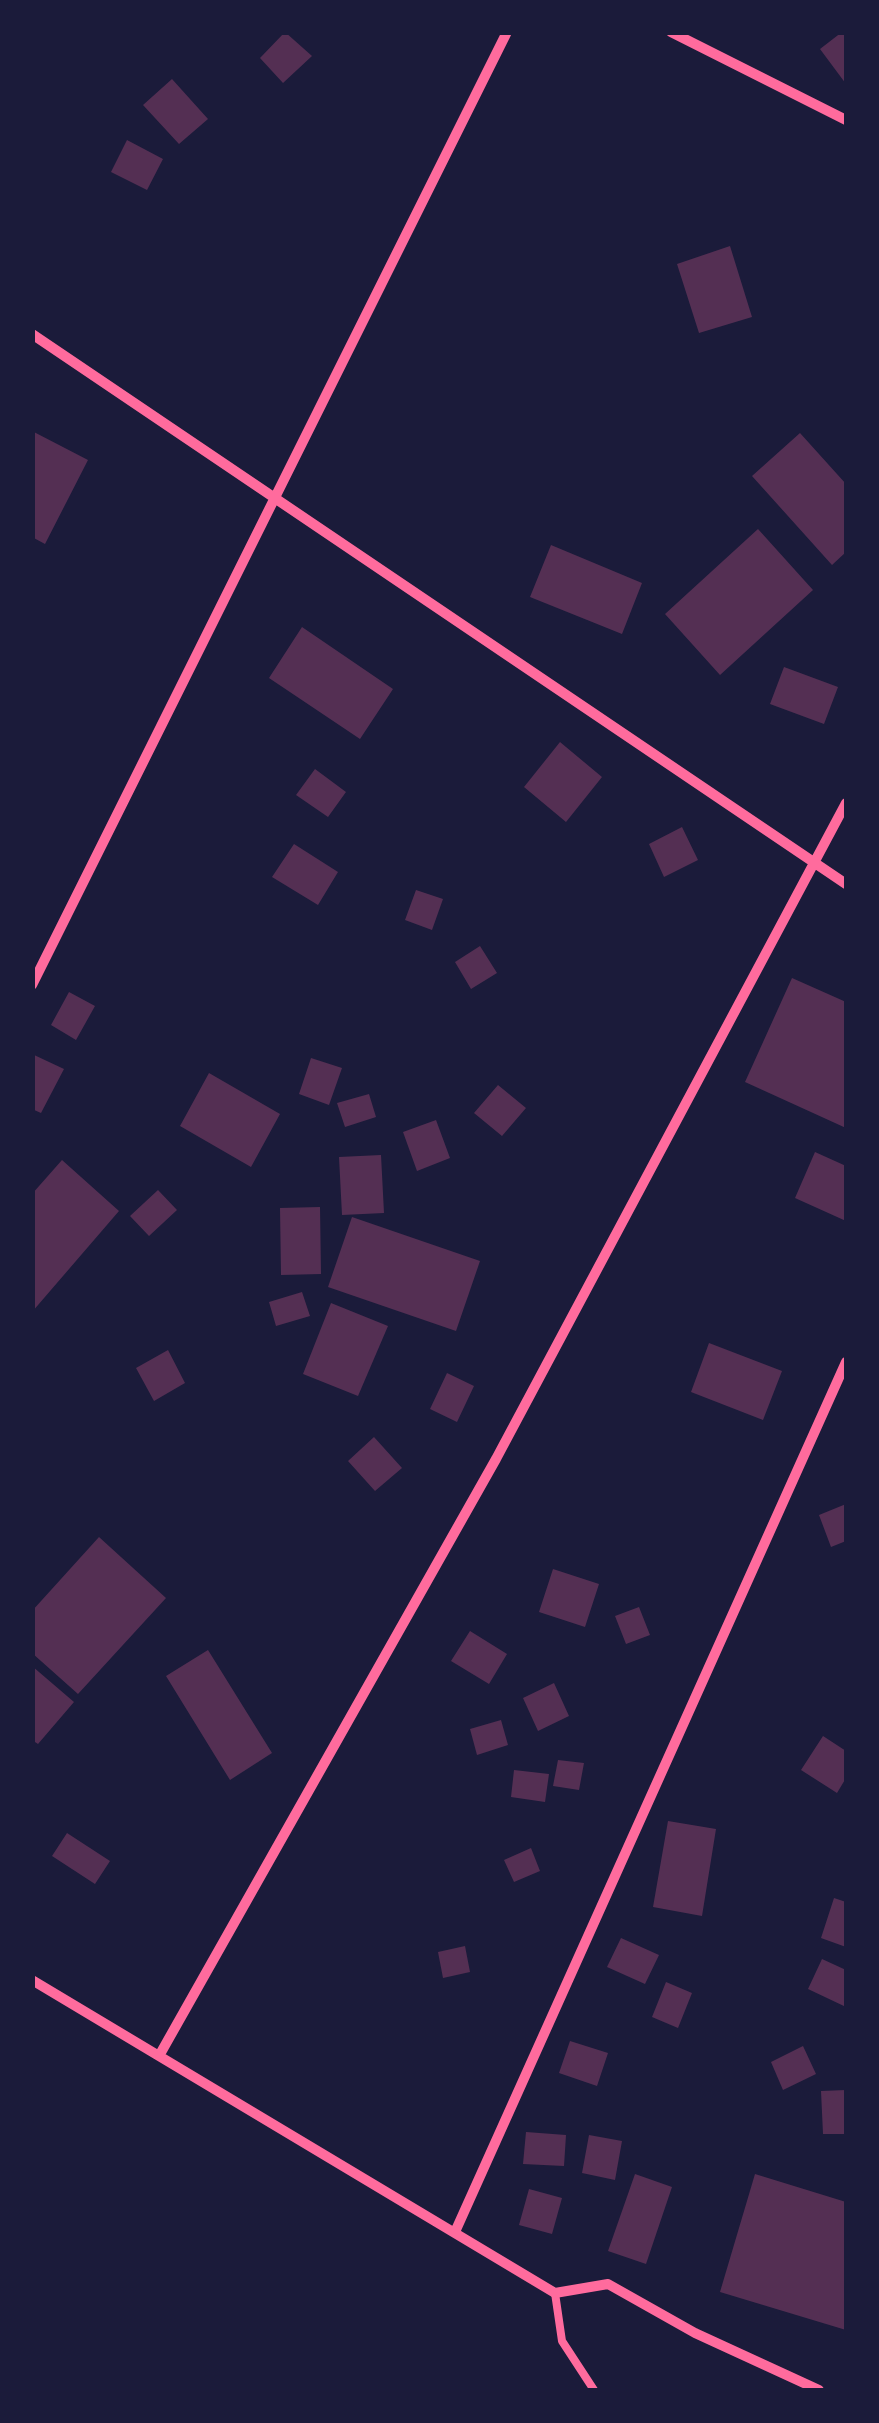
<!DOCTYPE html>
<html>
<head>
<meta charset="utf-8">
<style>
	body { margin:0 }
	#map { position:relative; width:879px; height:2423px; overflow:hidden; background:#1b1b3a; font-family:Commissioner,sans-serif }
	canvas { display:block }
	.frame { position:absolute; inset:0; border:35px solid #1b1b3a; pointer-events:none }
</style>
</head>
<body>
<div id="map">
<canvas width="879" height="2423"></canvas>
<div class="frame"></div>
</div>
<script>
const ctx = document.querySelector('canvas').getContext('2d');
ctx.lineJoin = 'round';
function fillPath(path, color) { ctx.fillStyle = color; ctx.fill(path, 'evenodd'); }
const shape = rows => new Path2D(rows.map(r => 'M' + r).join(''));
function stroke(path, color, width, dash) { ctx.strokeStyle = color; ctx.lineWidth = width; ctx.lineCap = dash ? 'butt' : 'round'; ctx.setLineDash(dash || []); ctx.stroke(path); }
fillPath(shape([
	[285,32,312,56,283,83,260,58],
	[842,32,846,32,846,84,820,49],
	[172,79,208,119,179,144,143,105],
	[127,140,163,159,147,190,111,172],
	[730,246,752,317,699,333,677,264],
	[32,431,88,460,45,544,32,537],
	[800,433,846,484,846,552,832,565,752,476],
	[758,529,813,590,720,675,665,614],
	[551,545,642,583,622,634,530,597],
	[302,627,393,689,360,739,269,678],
	[784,667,838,687,824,724,770,704],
	[560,742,602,777,566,822,524,787],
	[315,769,346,792,328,817,296,795],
	[682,827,698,860,664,877,649,844],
	[294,844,338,872,318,905,272,877],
	[416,890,443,899,432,930,405,920],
	[480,946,497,973,471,989,455,962],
	[792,978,846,1002,846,1128,745,1082],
	[69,992,95,1006,76,1040,51,1025],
	[32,1054,64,1069,41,1113,32,1109],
	[311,1058,342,1068,329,1105,299,1094],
	[209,1073,280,1114,251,1167,180,1126],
	[498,1085,526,1108,502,1136,474,1113],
	[369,1094,376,1117,345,1127,337,1103],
	[436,1120,450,1158,417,1171,403,1132],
	[815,1152,846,1166,846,1221,795,1198],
	[381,1155,384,1213,342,1215,339,1157],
	[62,1160,119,1211,32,1312,32,1194],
	[158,1190,177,1210,149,1236,130,1216],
	[320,1207,321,1274,281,1275,280,1208],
	[352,1217,480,1261,456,1331,328,1287],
	[302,1292,310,1316,276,1326,269,1302],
	[331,1303,388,1326,358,1396,303,1374],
	[709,1343,782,1371,763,1420,691,1392],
	[168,1350,185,1383,154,1401,136,1368],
	[447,1373,474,1386,457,1422,430,1409],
	[374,1437,402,1468,375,1491,348,1461],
	[846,1504,846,1541,831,1547,819,1515],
	[99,1537,166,1598,78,1694,32,1653,32,1611],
	[553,1569,599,1584,585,1627,539,1612],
	[639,1607,650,1635,626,1644,615,1616],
	[470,1631,507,1654,489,1684,451,1661],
	[208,1650,272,1753,230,1780,166,1676],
	[32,1666,74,1702,38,1744,32,1740],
	[554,1683,569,1716,538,1731,523,1698],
	[501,1720,508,1745,477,1755,470,1729],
	[823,1736,846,1751,846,1778,837,1793,801,1770],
	[558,1760,584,1763,579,1790,553,1786],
	[514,1770,549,1774,545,1802,511,1797],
	[668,1821,716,1829,702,1916,653,1907],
	[67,1833,110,1861,95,1884,52,1856],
	[531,1848,540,1871,514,1882,504,1860],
	[834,1898,846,1902,846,1947,821,1938],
	[621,1938,659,1955,645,1984,607,1967],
	[465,1946,470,1972,443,1978,438,1952],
	[822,1959,846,1970,846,2007,808,1989],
	[666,1982,692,1993,678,2028,652,2017],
	[570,2041,608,2053,597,2086,559,2073],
	[803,2046,816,2074,783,2090,771,2062],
	[846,2090,846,2134,823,2134,821,2091],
	[526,2132,566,2135,564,2166,523,2164],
	[589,2135,622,2141,615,2180,582,2173],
	[635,2174,672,2187,646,2264,608,2251],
	[755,2174,846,2202,846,2330,720,2292],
	[529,2189,562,2198,552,2234,519,2225]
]), '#542f53');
stroke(shape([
	[555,2293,562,2341,594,2390]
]), '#ff6b9d', 8);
stroke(shape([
	[671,32,846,120],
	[32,334,846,884],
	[32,985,507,32],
	[32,1980,555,2293,608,2284,695,2333,819,2390],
	[159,2056,496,1459,846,803],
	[455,2232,846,1362]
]), '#ff6b9d', 10);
</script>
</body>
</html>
